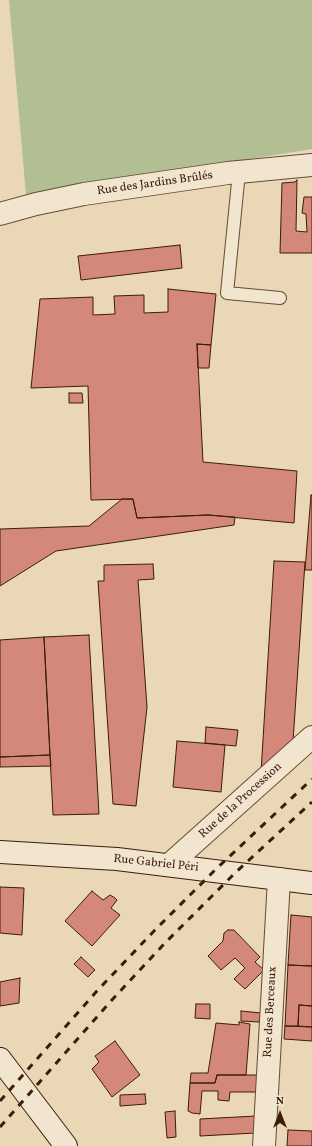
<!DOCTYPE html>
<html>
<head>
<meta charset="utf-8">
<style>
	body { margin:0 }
	#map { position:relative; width:312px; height:1146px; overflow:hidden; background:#e9d7b6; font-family:Vollkorn,serif }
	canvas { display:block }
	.north { position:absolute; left:260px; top:1094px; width:40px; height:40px; -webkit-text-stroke:3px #f1e5d0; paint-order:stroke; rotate:0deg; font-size:11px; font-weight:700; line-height:16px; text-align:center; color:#3c1c0a }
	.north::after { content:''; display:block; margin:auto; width:14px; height:18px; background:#3c1c0a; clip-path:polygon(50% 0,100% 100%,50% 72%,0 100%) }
</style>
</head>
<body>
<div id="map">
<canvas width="312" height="1146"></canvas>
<div class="north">N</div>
</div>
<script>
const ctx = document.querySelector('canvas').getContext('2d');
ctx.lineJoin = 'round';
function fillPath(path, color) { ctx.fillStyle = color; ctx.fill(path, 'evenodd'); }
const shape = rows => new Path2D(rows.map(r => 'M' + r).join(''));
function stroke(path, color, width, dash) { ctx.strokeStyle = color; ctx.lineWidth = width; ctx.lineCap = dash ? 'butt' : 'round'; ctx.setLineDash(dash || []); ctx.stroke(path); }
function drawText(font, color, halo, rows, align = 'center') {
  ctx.font = font + ' Vollkorn,serif'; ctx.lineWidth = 4; ctx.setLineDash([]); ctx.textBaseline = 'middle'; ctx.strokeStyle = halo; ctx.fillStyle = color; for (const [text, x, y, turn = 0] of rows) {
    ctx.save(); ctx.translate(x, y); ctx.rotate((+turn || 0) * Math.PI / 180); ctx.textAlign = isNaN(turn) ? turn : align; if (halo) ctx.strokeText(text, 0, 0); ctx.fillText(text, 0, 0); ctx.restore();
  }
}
fillPath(shape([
	[9,0,312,0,312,149,26,195]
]), '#b1bf92');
const building = shape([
	[297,180,296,231,307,232,306,214,302,213,304,197,312,197,312,253,280,253,282,183,295,182,297,180],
	[180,245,182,268,81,280,78,256,180,245],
	[168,289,216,294,211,345,197,344,203,462,297,471,294,523,208,515,137,518,133,499,91,500,88,386,31,388,40,299,93,297,93,315,115,314,114,296,144,295,144,313,168,312,168,289],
	[197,344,211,345,209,368,198,368,197,344],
	[69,393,82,393,83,403,69,403,69,393],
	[311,495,312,495,312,570,305,570,311,495],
	[122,499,133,499,137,518,208,515,235,517,234,525,56,551,0,586,0,529,89,526,122,499],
	[274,561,305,562,293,742,261,772,274,561],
	[153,564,154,579,138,580,147,707,136,806,113,804,98,581,104,581,104,565,153,564],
	[89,635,99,814,53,815,44,637,89,635],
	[44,637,50,755,0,757,0,640,44,637],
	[206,727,238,730,236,746,205,743,206,727],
	[177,741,225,745,221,792,173,787,177,741],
	[50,755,51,766,0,767,0,757,50,755],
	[0,887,24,888,22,935,0,933,0,887],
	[92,891,103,900,110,895,115,898,117,900,111,908,120,915,92,946,65,921,92,891],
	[291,915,312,917,312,966,288,965,291,915],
	[228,930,234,930,260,957,255,962,264,970,245,989,234,979,245,968,235,958,221,970,208,956,223,941,224,933,228,930],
	[81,957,95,970,88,977,74,964,81,957],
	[288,965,312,966,312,1006,299,1005,298,1026,285,1026,288,965],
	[20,978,19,1003,0,1006,0,982,20,978],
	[196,1004,210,1004,210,1019,195,1018,196,1004],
	[299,1005,312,1006,312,1027,298,1026,299,1005],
	[241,1011,261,1013,259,1022,241,1021,241,1011],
	[239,1022,250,1024,246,1075,217,1075,215,1083,190,1083,191,1073,208,1073,216,1023,239,1025,239,1022],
	[285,1026,312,1027,312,1041,284,1039,285,1026],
	[115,1041,140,1075,112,1097,92,1069,99,1062,95,1056,115,1041],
	[217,1075,259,1075,258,1092,230,1092,229,1101,218,1100,218,1091,202,1091,200,1114,192,1113,188,1111,190,1083,215,1083,217,1075],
	[145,1094,146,1104,120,1106,120,1095,145,1094],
	[175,1111,176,1137,167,1138,165,1112,175,1111],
	[256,1116,255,1133,200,1136,200,1119,256,1116],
	[288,1130,312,1131,312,1146,287,1146,288,1130]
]);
fillPath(building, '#d38879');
stroke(building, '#3c1c0a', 1);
const lane = shape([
	[239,172,227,293,280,298]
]);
const street = shape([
	[0,214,36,204,84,194,228,173,312,165],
	[169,865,312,737],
	[264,1146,279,879]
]);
const secondary = shape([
	[0,852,117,859,312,883],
	[0,1059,66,1146]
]);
stroke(lane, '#674b35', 14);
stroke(street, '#674b35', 24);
stroke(secondary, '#3c1c0a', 24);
stroke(lane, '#f1e5d0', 12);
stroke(street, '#f1e5d0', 22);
stroke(secondary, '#f1e5d0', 22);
stroke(shape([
	[0,1101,96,992,154,931,214,871,312,779],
	[0,1127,110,1002,165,943,235,873,312,802]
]), '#3c1c0a', 3, [7, 7]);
drawText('12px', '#3c1c0a', '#f1e5d0', [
	["Rue des Jardins Brûlés",155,184,-8],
	["Rue de la Procession",241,801,-42],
	["Rue Gabriel Péri",156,864,6],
	["Rue des Berceaux",271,1012,-87]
]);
</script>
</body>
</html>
